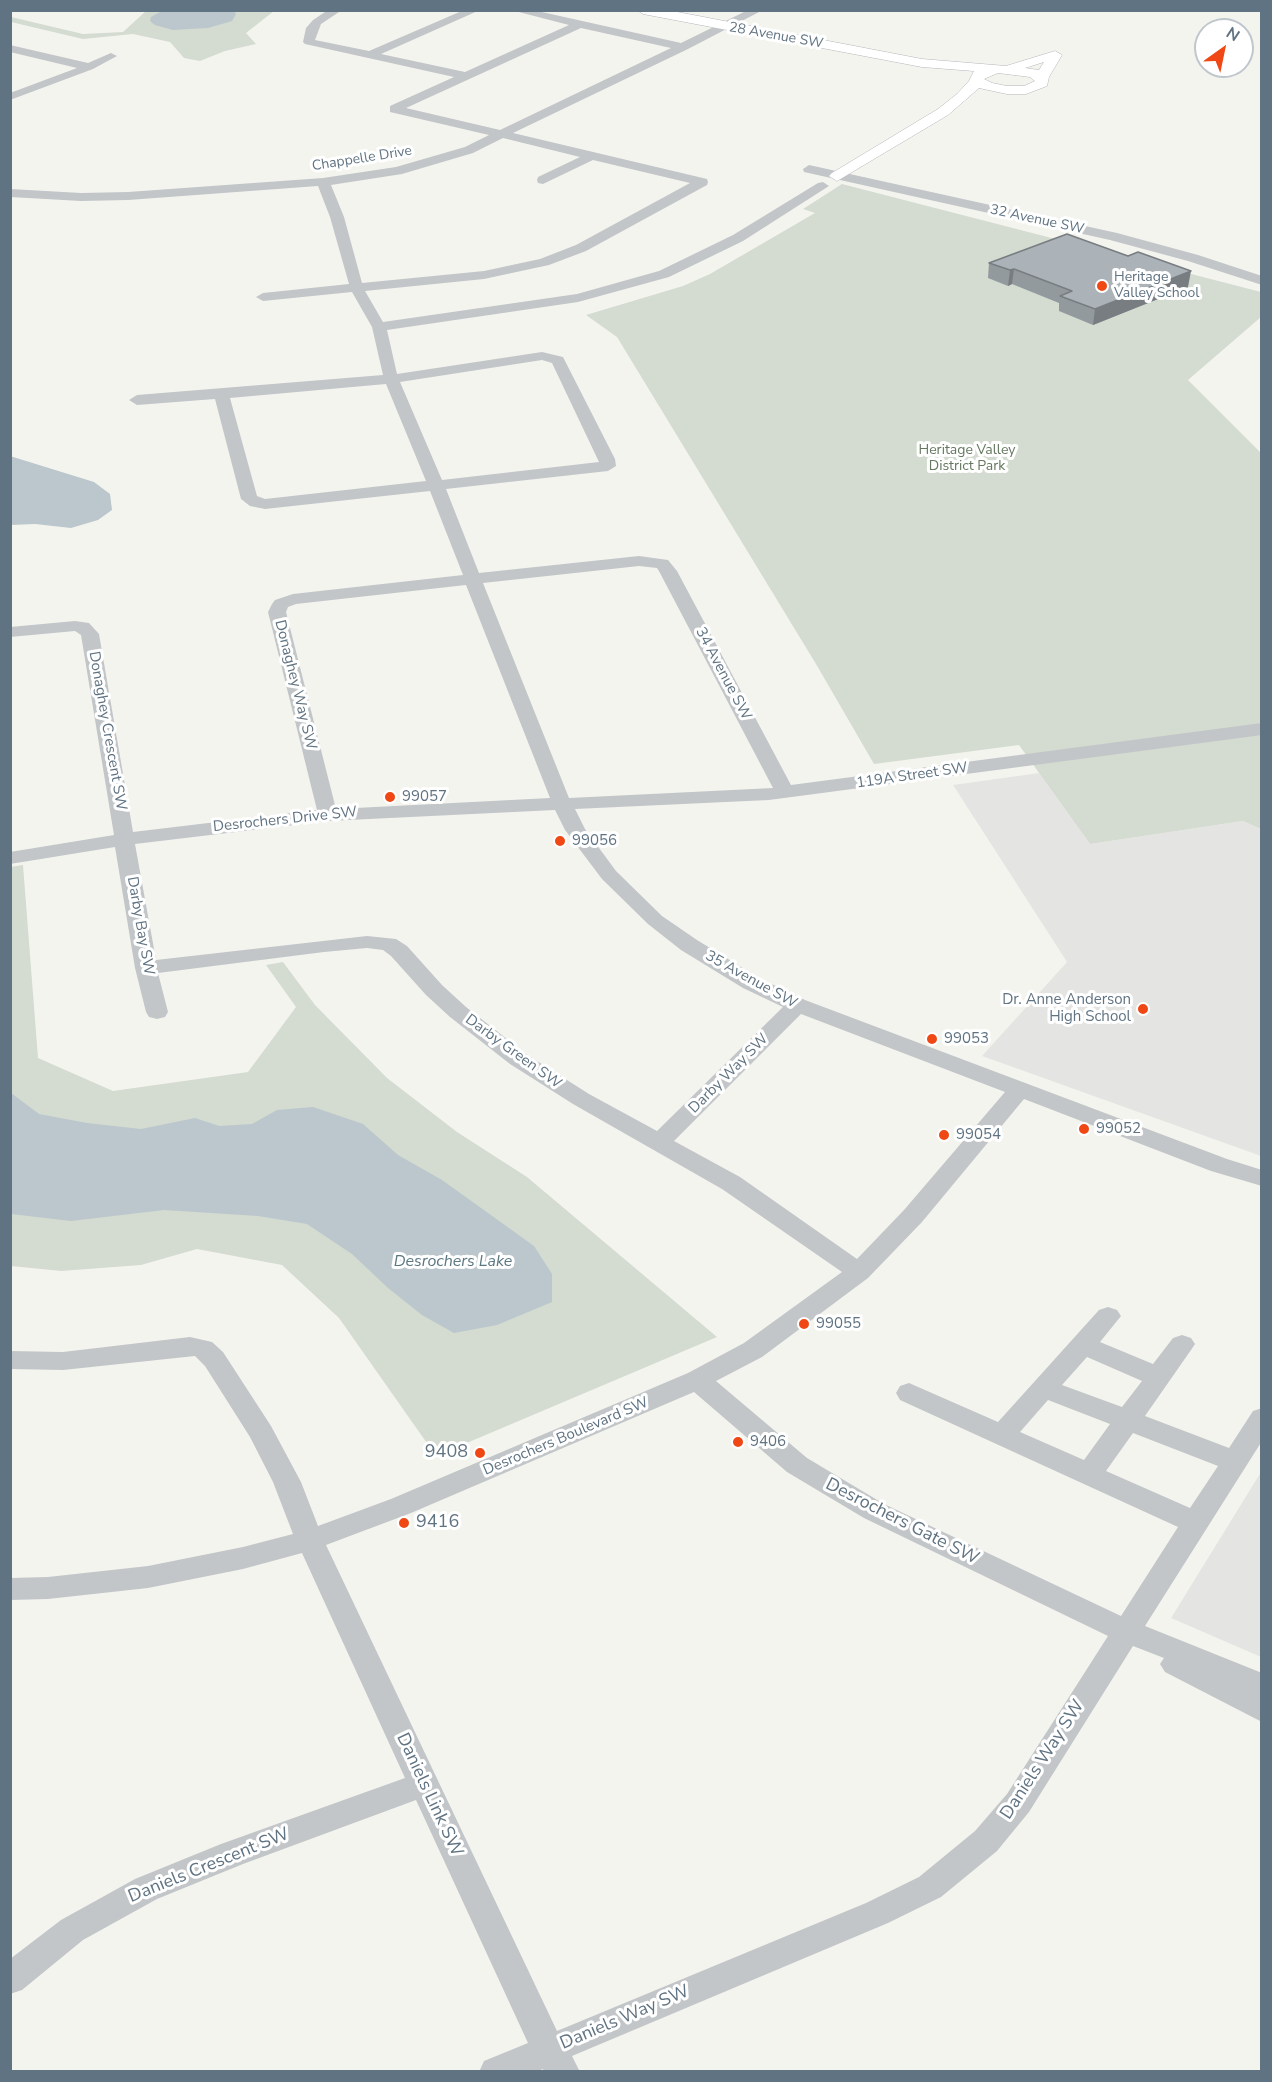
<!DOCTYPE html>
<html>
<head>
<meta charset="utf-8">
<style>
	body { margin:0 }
	#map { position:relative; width:1272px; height:2082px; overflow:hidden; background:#f4f4ef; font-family:"Nunito Sans",sans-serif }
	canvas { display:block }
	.frame { position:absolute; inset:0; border:12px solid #607382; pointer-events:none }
	.north { position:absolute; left:1194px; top:18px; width:60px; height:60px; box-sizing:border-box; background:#fff; border:2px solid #bfc7cd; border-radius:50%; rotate:33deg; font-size:16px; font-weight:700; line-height:24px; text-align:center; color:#607382 }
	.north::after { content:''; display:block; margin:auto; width:21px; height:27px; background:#ef4814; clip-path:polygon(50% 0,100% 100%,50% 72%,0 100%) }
</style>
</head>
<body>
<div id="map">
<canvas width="1272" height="2082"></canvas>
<div class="frame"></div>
<div class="north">N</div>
</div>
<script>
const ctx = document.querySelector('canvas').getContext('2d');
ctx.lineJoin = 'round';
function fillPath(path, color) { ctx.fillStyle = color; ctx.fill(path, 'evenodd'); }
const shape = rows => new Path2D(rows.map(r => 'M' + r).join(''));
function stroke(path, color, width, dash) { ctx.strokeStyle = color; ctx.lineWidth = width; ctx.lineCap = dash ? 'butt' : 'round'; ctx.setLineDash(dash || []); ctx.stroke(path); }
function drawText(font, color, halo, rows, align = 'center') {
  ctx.font = font + ' "Nunito Sans",sans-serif'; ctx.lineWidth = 6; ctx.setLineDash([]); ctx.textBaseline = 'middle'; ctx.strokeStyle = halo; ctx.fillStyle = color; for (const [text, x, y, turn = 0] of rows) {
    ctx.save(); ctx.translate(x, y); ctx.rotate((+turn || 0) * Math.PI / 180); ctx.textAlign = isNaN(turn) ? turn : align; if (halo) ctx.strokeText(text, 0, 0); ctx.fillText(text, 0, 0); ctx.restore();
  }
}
fillPath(shape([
	[1039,773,1090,844,1243,821,1261,829,1261,1156,982,1056,1067,962,953,785],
	[1261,1472,1262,1657,1261,1657,1171,1618]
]), '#e4e5e3');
fillPath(shape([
	[146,11,274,11,246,33,256,44,225,51,200,61,184,58,170,42,133,34,83,39,11,22,11,17,83,34,123,32],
	[842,184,1261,292,1261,317,1188,380,1261,453,1261,829,1243,821,1090,844,1019,745,874,764,816,664,617,337,586,315,683,286,710,274,815,213,803,209],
	[23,865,38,1058,113,1091,248,1072,296,1007,266,965,283,962,315,1005,387,1078,457,1132,527,1177,717,1337,436,1456,339,1318,282,1265,197,1249,141,1265,61,1271,11,1266,10,867]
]), '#d4dbd0');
fillPath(shape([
	[233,10,236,14,232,21,208,28,173,30,155,25,150,21,151,17,162,11],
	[10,456,94,482,110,494,112,510,98,520,71,528,35,524,11,525],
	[11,1093,39,1114,87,1123,141,1129,195,1118,219,1126,252,1124,277,1110,313,1107,363,1124,398,1155,442,1180,534,1246,552,1274,552,1302,497,1325,454,1333,422,1315,388,1288,352,1254,307,1224,258,1216,164,1210,71,1221,11,1214]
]), '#bbc7cc');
const major = shape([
	[637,10,667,10,922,59,1006,66,1055,51,1062,55,1049,77,1047,86,1026,94,1007,94,979,88,948,115,837,181,829,176,832,173,938,109,957,94,969,81,974,71,922,67,643,14,637,10],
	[1044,62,1039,70,1025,68,1044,62],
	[998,73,1030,77,1035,81,1024,86,1007,86,992,83,984,79,998,73]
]);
stroke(major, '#b3b7bb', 1);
fillPath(shape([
	[328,10,342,10,321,24,315,40,369,51,464,10,480,10,381,54,465,72,569,25,511,10,533,10,681,43,748,10,763,10,688,49,513,133,707,179,708,182,707,185,586,251,549,265,484,279,365,291,383,322,577,294,659,271,733,235,818,183,823,182,829,186,743,241,669,277,578,302,387,330,397,374,542,352,563,357,615,459,616,466,608,471,446,489,479,573,639,556,668,560,677,571,791,785,1262,723,1262,735,769,800,575,809,585,829,616,871,662,916,697,940,759,978,805,1000,1227,1159,1262,1170,1262,1186,1211,1171,1024,1099,922,1222,868,1278,762,1357,716,1381,807,1458,884,1504,1121,1616,1178,1527,900,1400,896,1393,900,1386,909,1383,998,1422,1099,1310,1108,1307,1117,1310,1121,1316,1100,1342,1153,1364,1173,1338,1182,1335,1191,1338,1195,1344,1191,1350,1145,1416,1229,1448,1253,1411,1262,1408,1262,1441,1145,1626,1262,1673,1262,1722,1165,1672,1160,1664,1164,1658,1133,1646,1029,1812,997,1851,941,1897,888,1923,572,2056,580,2072,544,2072,543,2069,536,2072,479,2072,484,2061,528,2043,416,1800,243,1864,157,1899,83,1940,22,1990,10,1994,10,1959,61,1920,135,1879,221,1844,405,1778,302,1553,243,1569,148,1588,48,1599,10,1600,10,1578,48,1577,148,1566,243,1547,293,1534,273,1482,250,1437,205,1366,195,1356,63,1370,10,1369,10,1351,63,1352,190,1337,212,1342,223,1352,271,1426,301,1482,318,1526,391,1499,688,1373,744,1343,842,1272,722,1189,573,1104,510,1064,450,1017,426,995,391,956,383,950,367,948,324,952,158,973,168,1012,165,1017,157,1019,149,1017,146,1012,135,968,115,847,10,864,10,852,114,835,81,635,75,631,10,637,10,627,75,621,89,623,99,634,133,832,317,810,268,612,272,604,275,600,293,594,463,575,430,491,265,509,250,506,241,499,215,399,137,405,129,400,137,395,383,375,372,327,352,292,263,301,256,297,263,293,349,284,330,217,318,186,128,200,81,201,10,197,10,189,81,193,128,192,323,178,396,167,465,147,489,135,390,112,390,106,454,77,305,44,303,42,306,28,313,20,328,10],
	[581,28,671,48,500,130,406,108,581,28],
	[503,138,580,157,538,177,537,180,538,183,543,184,593,160,690,183,576,245,540,259,484,271,362,283,344,217,331,185,402,174,473,153,503,138],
	[542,360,552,363,599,462,442,480,400,382,542,360],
	[386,384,426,481,265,499,257,496,230,398,386,384],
	[639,566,657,568,660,573,773,788,569,798,483,583,639,566],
	[466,585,550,798,336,809,286,612,288,607,296,604,466,585],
	[555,810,565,830,602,879,648,924,681,950,743,988,783,1007,657,1131,589,1094,526,1054,466,1007,442,985,407,946,396,939,367,936,156,960,135,844,328,821,555,810],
	[801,1014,1005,1092,904,1210,857,1259,740,1177,674,1141,801,1014],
	[1087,1357,1142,1381,1122,1407,1062,1385,1087,1357],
	[694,1392,787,1472,864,1518,1108,1636,1007,1794,975,1831,919,1877,866,1903,557,2031,326,1545,411,1513,694,1392],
	[1048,1400,1110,1424,1084,1460,1020,1432,1048,1400],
	[1133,1433,1218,1466,1190,1508,1106,1471,1133,1433],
	[10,45,88,63,111,53,117,56,93,69,10,100,10,93,77,68,10,52,10,45],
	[809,165,1117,233,1198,255,1262,276,1262,285,1188,261,1110,240,804,172,803,169,809,165]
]), '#c2c6c9');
fillPath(major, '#fff');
fillPath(shape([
	[989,263,1188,287,1093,325,1059,311,1059,303,1012,284,1008,286,988,278]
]), '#939a9e');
fillPath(shape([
	[1014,269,1012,284,1008,286,1010,270],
	[1191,271,1188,287,1093,325,1095,309]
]), '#787d81');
const building = shape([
	[1067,234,1128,256,1138,252,1191,271,1095,309,1060,296,1072,291,1014,269,1010,270,989,263,1067,234]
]);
fillPath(building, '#abb3b8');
stroke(building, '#787d81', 1.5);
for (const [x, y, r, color] of [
	[1102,286,6,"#ef4814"],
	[390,797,6,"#ef4814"],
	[560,841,6,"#ef4814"],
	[1143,1009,6,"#ef4814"],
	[932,1039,6,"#ef4814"],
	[1084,1129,6,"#ef4814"],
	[944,1135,6,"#ef4814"],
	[804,1324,6,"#ef4814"],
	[738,1442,6,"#ef4814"],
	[480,1453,6,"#ef4814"],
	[404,1523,6,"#ef4814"]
]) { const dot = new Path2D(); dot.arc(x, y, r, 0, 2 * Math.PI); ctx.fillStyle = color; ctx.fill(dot); stroke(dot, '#fff', 2); }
drawText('14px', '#607382', '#fff', [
	["28 Avenue SW",776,36,10],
	["Chappelle Drive",362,159,-9],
	["32 Avenue SW",1037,220,12]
]);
drawText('14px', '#607382', '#fff', [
	["Heritage",1114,278],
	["Valley School",1114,294]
], 'left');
drawText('14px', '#657960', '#fff', [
	["Heritage Valley",967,451],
	["District Park",967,467]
]);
drawText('15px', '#607382', '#fff', [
	["34 Avenue SW",723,674,62],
	["Donaghey Way SW",295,685,76],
	["Donaghey Crescent SW",107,731,80],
	["119A Street SW",912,776,-8],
	["Desrochers Drive SW",285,820,-6],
	["Darby Bay SW",140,926,80],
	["35 Avenue SW",751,980,29],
	["Darby Green SW",513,1052,36],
	["Darby Way SW",729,1074,-45],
	["Desrochers Boulevard SW",566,1437,-23]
]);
drawText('15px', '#607382', '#fff', [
	["99057",402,797],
	["99056",572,841],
	["Dr. Anne Anderson",1131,1000,"right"],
	["High School",1131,1017,"right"],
	["99053",944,1039],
	["99052",1096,1129],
	["99054",956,1135],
	["99055",816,1324],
	["9406",750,1442]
], 'left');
drawText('italic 16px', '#5b7780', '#fff', [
	["Desrochers Lake",453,1262]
]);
drawText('18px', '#607382', '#fff', [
	["9408",468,1453],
	["9416",416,1523,"left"]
], 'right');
drawText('18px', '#607382', '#fff', [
	["Desrochers Gate SW",902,1522,27],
	["Daniels Way SW",1043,1760,-57],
	["Daniels Link SW",429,1795,65],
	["Daniels Crescent SW",209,1866,-22],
	["Daniels Way SW",625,2018,-23]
]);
</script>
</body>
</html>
